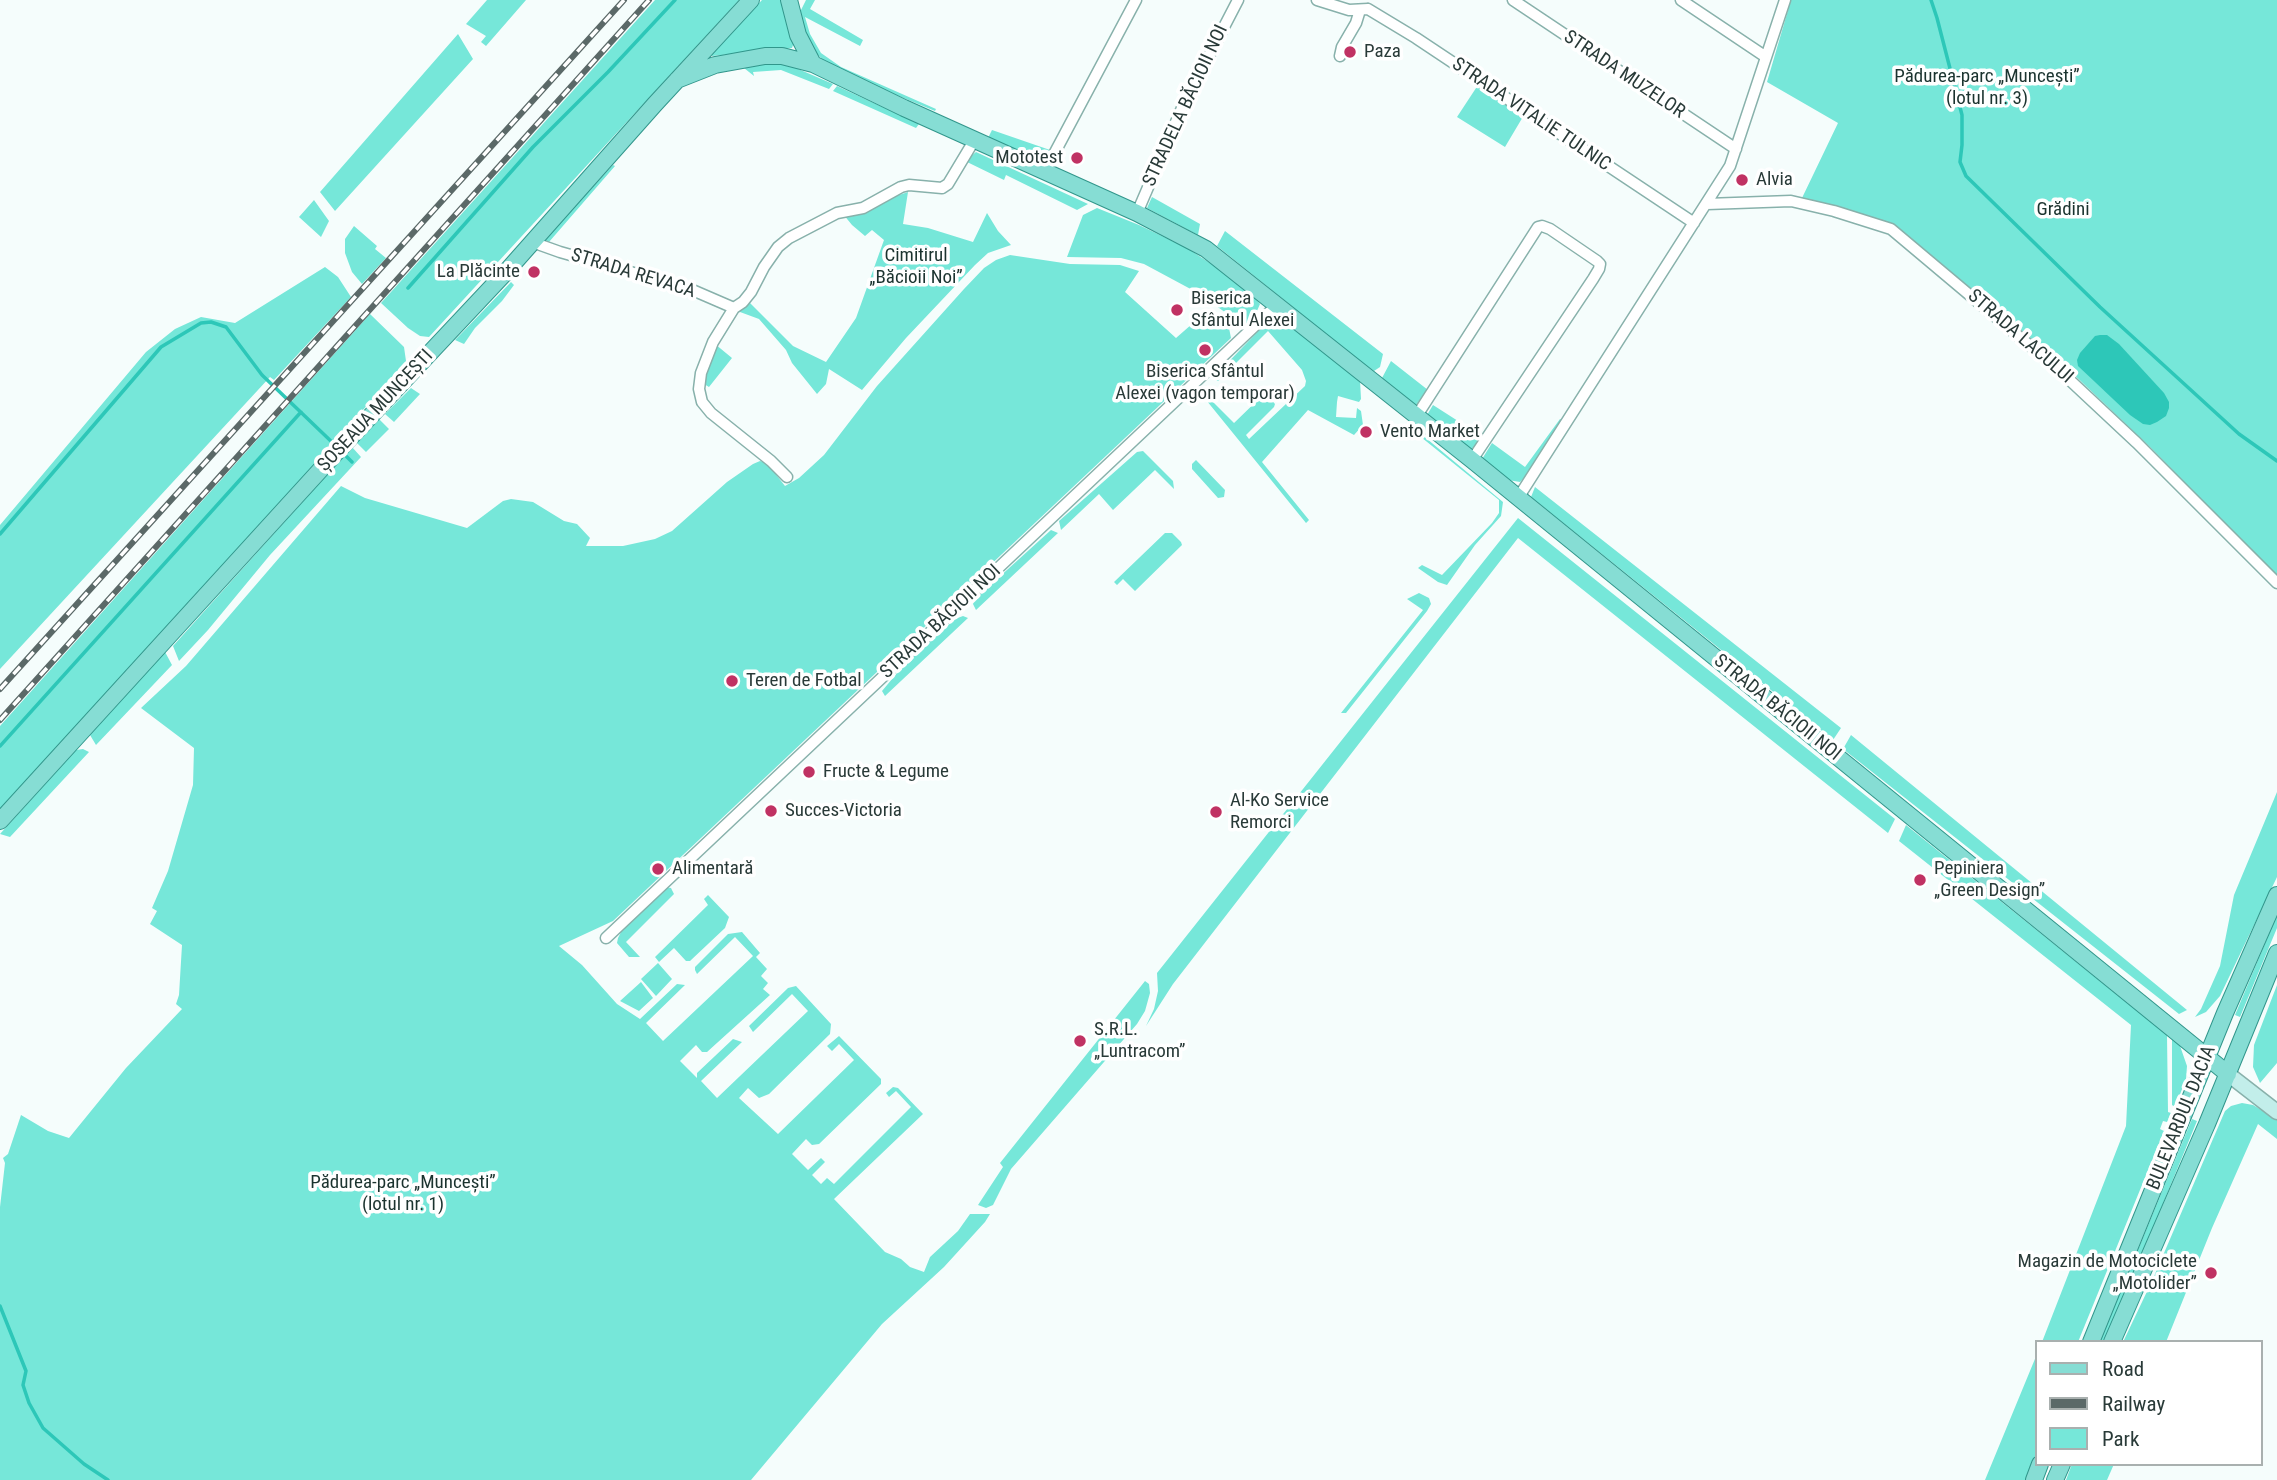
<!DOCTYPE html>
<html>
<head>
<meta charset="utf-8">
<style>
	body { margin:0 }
	#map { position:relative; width:2277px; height:1480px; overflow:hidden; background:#f5fdfc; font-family:"Roboto Condensed",sans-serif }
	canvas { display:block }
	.legend { position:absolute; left:2035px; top:1340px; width:228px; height:126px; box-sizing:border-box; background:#fff; border:2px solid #a9b0af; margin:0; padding:9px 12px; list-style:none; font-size:21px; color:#293a38 }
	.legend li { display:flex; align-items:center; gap:14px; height:35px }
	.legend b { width:35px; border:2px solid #a9b0af }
</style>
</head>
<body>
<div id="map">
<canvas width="2277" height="1480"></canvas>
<ul class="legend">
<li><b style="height:9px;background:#86ddd4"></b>Road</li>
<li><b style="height:9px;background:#5b6968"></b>Railway</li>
<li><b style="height:19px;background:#76e7d9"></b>Park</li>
</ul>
</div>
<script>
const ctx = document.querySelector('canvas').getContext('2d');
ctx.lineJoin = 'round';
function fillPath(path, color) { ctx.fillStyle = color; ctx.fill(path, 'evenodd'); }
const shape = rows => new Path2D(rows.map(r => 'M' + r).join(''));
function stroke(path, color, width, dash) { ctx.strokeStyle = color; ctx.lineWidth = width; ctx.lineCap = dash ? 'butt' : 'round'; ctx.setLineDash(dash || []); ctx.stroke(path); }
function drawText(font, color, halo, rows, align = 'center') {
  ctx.font = font + ' "Roboto Condensed",sans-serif'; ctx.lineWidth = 7; ctx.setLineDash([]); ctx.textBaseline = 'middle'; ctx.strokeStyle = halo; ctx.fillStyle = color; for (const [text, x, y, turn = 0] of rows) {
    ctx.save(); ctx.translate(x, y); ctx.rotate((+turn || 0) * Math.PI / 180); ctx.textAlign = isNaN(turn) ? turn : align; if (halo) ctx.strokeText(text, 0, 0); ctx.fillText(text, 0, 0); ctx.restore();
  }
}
fillPath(shape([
	[487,0,526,0,486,46,481,42,486,36,466,24],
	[655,0,739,0,429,337,420,336,408,328,381,303],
	[762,0,782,0,794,42,792,48,712,56,712,53],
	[806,0,815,0,810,9,863,40,860,46,805,17,810,34,821,53,841,67,936,109,935,111,860,80,822,59,814,51,804,32,800,12],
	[1791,0,2277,0,2277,577,2151,448,2068,369,1896,226,1802,198,1838,123,1767,82],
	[458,34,473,59,335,211,320,192],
	[764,63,789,65,833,84,829,89,781,70,753,72,754,76,744,68],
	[1478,85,1524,115,1505,147,1457,117],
	[837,86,919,124,916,128,833,91],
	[992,130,1050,150,1044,161,988,138],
	[976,152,1088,204,1077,210,1006,175,1004,180,965,161],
	[613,165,615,166,549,242,544,240],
	[908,192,903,224,928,228,973,242,987,213,998,231,1011,245,988,253,975,265,906,338,862,390,829,369,826,384,817,394,792,363,786,350,759,319,740,312,736,313,750,303,793,346,826,362,856,318,884,240,872,230,865,236,852,225,843,214],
	[1152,197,1200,224,1198,235,1147,208],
	[314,200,329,221,321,237,299,217],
	[1097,208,1139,225,1187,248,1219,269,1257,300,1260,304,1253,320,1243,325,1198,293,1144,264,1121,258,1067,257,1083,215],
	[354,226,377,246,375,249,386,258,362,284,352,272,345,253,345,239],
	[1225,231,1383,354,1380,367,1374,371,1360,361,1217,246],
	[1010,255,1070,264,1120,265,1139,271,1125,292,1176,338,1208,310,1229,328,1231,338,613,921,559,946,582,965,617,1004,640,1019,677,984,685,985,646,1023,663,1041,753,956,735,937,697,974,695,970,695,967,728,934,742,932,760,953,756,957,767,969,761,976,768,983,763,989,770,995,707,1052,702,1052,696,1045,680,1061,697,1078,697,1073,733,1039,742,1042,701,1081,717,1098,808,1011,792,994,753,1032,749,1026,788,988,796,986,831,1024,830,1034,769,1094,759,1098,748,1088,739,1098,778,1134,854,1060,839,1044,832,1051,827,1046,839,1036,881,1079,881,1084,819,1144,812,1145,806,1139,792,1154,808,1170,821,1158,825,1162,812,1175,821,1184,827,1178,834,1184,911,1107,896,1091,889,1097,886,1093,893,1087,898,1088,923,1114,834,1199,885,1252,901,1259,910,1267,924,1272,930,1257,958,1231,970,1214,990,1214,985,1222,944,1267,882,1324,751,1480,0,1480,0,1207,5,1163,3,1158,8,1154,21,1115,48,1131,69,1138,126,1068,182,1009,176,1004,179,995,182,945,150,924,157,911,152,908,168,871,193,785,194,748,141,708,186,666,341,486,365,498,467,528,503,501,511,499,533,502,564,521,577,524,590,538,586,546,623,546,655,539,672,531,727,482,753,464,760,461,767,463,785,486,799,478,824,455,877,386,964,289,984,268,996,260],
	[325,267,338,277,351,297,274,380,270,377,0,669,0,525,146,352,175,329,201,317,235,323],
	[511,282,514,285,502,301,475,328,464,344,455,340],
	[370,314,404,347,406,361,355,419,345,435,0,810,0,726],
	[1274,321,1286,322,1360,380,1361,399,1359,402,1338,396,1337,402,1336,417,1356,418,1357,408,1361,411,1363,425,1354,435,1308,410,1262,462,1309,520,1306,523,1198,390,1203,392,1234,423,1265,393,1275,404,1274,407,1246,435,1249,439,1305,386,1306,381,1302,370,1268,331,1218,381,1213,378,1266,323],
	[715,344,732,358,709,387,704,384,704,373],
	[1391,361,1428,390,1416,405,1382,378],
	[411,388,420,394,394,422,385,414],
	[1433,405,1483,437,1471,450,1427,415],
	[379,419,389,429,366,452,356,442],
	[1560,419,1562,420,1526,476,1520,482,1508,480,1482,459,1492,443,1525,467],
	[1411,429,1415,429,1503,502,1501,516,1475,545,1447,585,1438,582,1418,568,1422,565,1442,575,1492,523,1499,513,1499,500],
	[352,447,361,457,270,555,208,630,179,661,173,646],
	[1143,451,1173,481,1174,489,1155,470,1113,510,1099,494,1061,530,1059,521,1137,452],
	[1196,460,1225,490,1224,497,1218,498,1192,469,1192,464],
	[1535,487,1841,728,1833,740,1531,497],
	[1518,518,1895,819,1888,833,1518,538,1173,984,1146,1026,1154,1009,1158,991,1157,973],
	[1051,530,1058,533,976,610,973,604,975,599],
	[1165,533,1172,533,1181,542,1182,545,1135,591,1123,579,1117,585,1114,582],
	[1419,593,1429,598,1431,604,1427,611,1346,713,1341,713,1423,610,1407,599],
	[963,616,968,618,885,696,882,691,903,666,955,619],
	[164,650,172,665,96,745,90,735],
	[1851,735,2187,1010,2179,1014,1843,749],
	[83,749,89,752,10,837,0,834,76,750],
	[2277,792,2277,877,2220,996,2206,1012,2195,1017,2201,1009,2220,966,2234,895],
	[1906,825,2167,1035,2168,1112,2171,1113,2167,1122,2163,1121,2160,1129,2164,1131,2078,1342,2042,1342,2126,1126,2131,1025,1899,841],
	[665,887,671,888,674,894,626,942,640,957,629,957,617,943,618,938,624,926],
	[708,895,729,917,725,928,690,961,686,961,674,948,659,962,655,957,708,905,704,899],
	[2277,915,2277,928,2240,1017,2235,1015],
	[658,963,672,979,656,996,641,979],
	[1145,981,1149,984,1150,993,1145,1011,1137,1024,1011,1169,993,1205,986,1208,978,1205,1003,1167,1000,1163],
	[641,982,653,998,639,1011,620,1001],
	[2277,985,2277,1063,2260,1083,2253,1067,2254,1045],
	[2172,1036,2179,1043,2187,1066,2186,1079,2175,1107,2172,1105],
	[2242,1103,2253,1105,2277,1119,2277,1139,2258,1124,2212,1228,2166,1342,2123,1342,2152,1281,2225,1111,2231,1106],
	[2192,1119,2197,1121,2106,1342,2100,1342],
	[2037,1354,2037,1453,2029,1476,2027,1480,1985,1480],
	[2072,1464,2114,1464,2107,1480,2066,1480]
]), '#76e7d9');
fillPath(shape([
	[2100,335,2107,335,2119,344,2164,393,2169,402,2169,408,2166,416,2157,422,2150,425,2143,424,2130,415,2078,366,2077,360,2080,353,2095,336]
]), '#2dc7b8');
stroke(shape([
	[1931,0,1937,18,1962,115,1962,145,1960,162,1966,176,2100,307,2239,434,2277,461],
	[408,288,533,147,608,72,675,0],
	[343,453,352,462],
	[0,534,161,347,201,323,211,322,226,327,262,375,335,445],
	[0,746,301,412],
	[0,1306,26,1371,23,1385,29,1403,43,1428,84,1464,108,1480]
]), '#2dc7b8', 3.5);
const minor = shape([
	[1317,0,1349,10,1368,9],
	[1513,0,1736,149],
	[1681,0,1766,57],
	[1368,9,1416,38,1694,223],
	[1340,56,1342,47,1356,23,1360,10],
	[1045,171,1136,0],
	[1707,204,1791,201,1834,211,1891,229,2060,371,2137,443,2277,583],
	[1137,213,1182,108,1238,0],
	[532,242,560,252,690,289,734,308],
	[1416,417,1538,227,1542,226,1550,229,1597,261,1600,264,1599,269,1593,279,1472,460],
	[787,477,771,461,711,413,702,402,699,389,701,373,713,342,734,308,743,302,751,292,764,267,778,247,789,238,837,213,863,208,901,187,909,185,942,188,948,184,975,139],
	[1518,498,1730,166,1785,0],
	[606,938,1277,305]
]);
const secondary = shape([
	[2228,1074,2277,1112]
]);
const primary = shape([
	[789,0,798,35,813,64],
	[677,80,715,65,765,56,782,56,813,64,904,108,1137,213,1206,249,1472,460,2228,1074],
	[0,821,333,456,505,273,655,104,751,0],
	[2091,1342,2225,1013,2277,895],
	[2112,1342,2207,1124,2277,953],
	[2034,1480,2040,1464],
	[2055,1480,2062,1464]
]);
stroke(minor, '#88b1ab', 13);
stroke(secondary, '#88b1ab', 17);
stroke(primary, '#31968b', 18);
stroke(minor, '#fff', 10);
stroke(secondary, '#c2eeea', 14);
stroke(primary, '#86ddd4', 16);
const rail = shape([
	[0,689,624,0],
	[0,720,649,0]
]);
stroke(rail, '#5b6968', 6);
stroke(rail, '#fff', 3.5, [10]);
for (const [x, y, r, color] of [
	[1350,52,7,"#c03263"],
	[1077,158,7,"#c03263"],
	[1742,180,7,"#c03263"],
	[534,272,7,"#c03263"],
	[1177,310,7,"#c03263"],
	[1205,350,7,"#c03263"],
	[1366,432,7,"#c03263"],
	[732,681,7,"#c03263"],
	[809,772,7,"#c03263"],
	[771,811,7,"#c03263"],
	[1216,812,7,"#c03263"],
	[658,869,7,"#c03263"],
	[1920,880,7,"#c03263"],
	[1080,1041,7,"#c03263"],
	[2211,1273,7,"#c03263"]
]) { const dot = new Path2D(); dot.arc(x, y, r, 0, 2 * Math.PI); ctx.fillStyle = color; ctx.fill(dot); stroke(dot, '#fff', 2.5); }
drawText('19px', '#293a38', '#fff', [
	["Paza",1364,52],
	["Mototest",1063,158,"right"],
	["Alvia",1756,180],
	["La Plăcinte",520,272,"right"],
	["Biserica",1191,299],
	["Sfântul Alexei",1191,321],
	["Biserica Sfântul",1205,372,"center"],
	["Alexei (vagon temporar)",1205,394,"center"],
	["Vento Market",1380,432],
	["Teren de Fotbal",746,681],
	["Fructe & Legume",823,772],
	["Al-Ko Service",1230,801],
	["Remorci",1230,823],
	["Succes-Victoria",785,811],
	["Alimentară",672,869],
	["Pepiniera",1934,869],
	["„Green Design”",1934,891],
	["S.R.L.",1094,1030],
	["„Luntracom”",1094,1052],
	["Magazin de Motociclete",2197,1262,"right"],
	["„Motolider”",2197,1284,"right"]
], 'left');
drawText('19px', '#293a38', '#fff', [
	["STRADA MUZELOR",1624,75,34],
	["STRADELA BĂCIOII NOI",1186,106,-65],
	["STRADA VITALIE TULNIC",1531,115,34],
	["STRADA REVACA",633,274,17],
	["STRADA LACULUI",2020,337,41],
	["ȘOSEAUA MUNCEȘTI",376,411,-47],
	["STRADA BĂCIOII NOI",941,622,-43],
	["STRADA BĂCIOII NOI",1777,708,39],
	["BULEVARDUL DACIA",2182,1118,-68]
]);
drawText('19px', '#1b332f', '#fff', [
	["Pădurea-parc „Muncești”",1987,77],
	["(lotul nr. 3)",1987,99],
	["Grădini",2063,210],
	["Cimitirul",916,256],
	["„Băcioii Noi”",916,278],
	["Pădurea-parc „Muncești”",403,1183],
	["(lotul nr. 1)",403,1205]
]);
</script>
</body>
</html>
